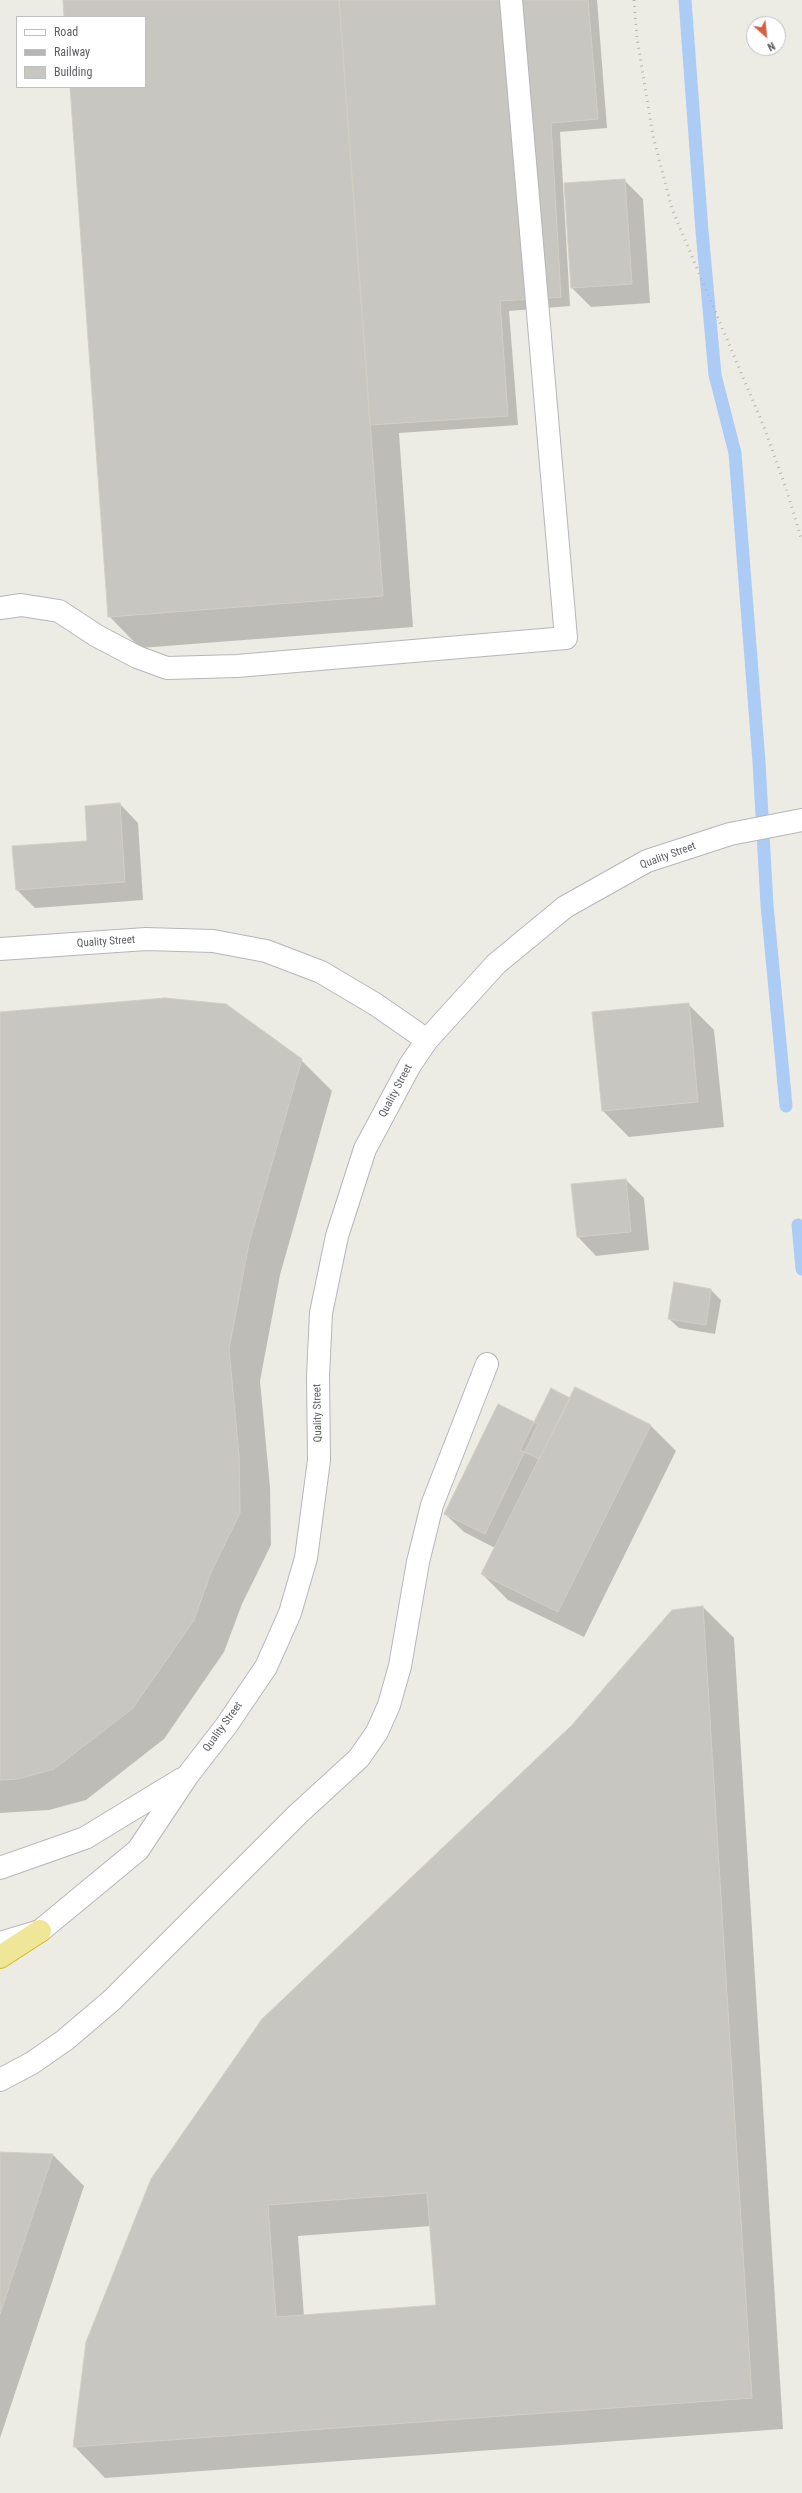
<!DOCTYPE html>
<html>
<head>
<meta charset="utf-8">
<style>
	body { margin:0 }
	#map { position:relative; width:802px; height:2493px; overflow:hidden; background:#edece4; font-family:"Roboto Condensed",sans-serif }
	canvas { display:block }
	.legend { position:absolute; left:16px; top:16px; width:130px; height:72px; box-sizing:border-box; background:#fff; border:1px solid #bebfc1; margin:0; padding:5px 7px; list-style:none; font-size:12px; color:#5c5e63 }
	.legend li { display:flex; align-items:center; gap:8px; height:20px }
	.legend b { width:20px; border:1px solid #bebfc1 }
	.north { position:absolute; left:746px; top:16px; width:40px; height:40px; box-sizing:border-box; background:#fff; border:1px solid #bebfc1; border-radius:50%; rotate:153deg; font-size:11px; font-weight:700; line-height:16px; text-align:center; color:#5c5e63 }
	.north::after { content:''; display:block; margin:auto; width:14px; height:18px; background:#d56143; clip-path:polygon(50% 0,100% 100%,50% 72%,0 100%) }
</style>
</head>
<body>
<div id="map">
<canvas width="802" height="2493"></canvas>
<ul class="legend">
<li><b style="height:5px;background:#fff"></b>Road</li>
<li><b style="height:5px;background:#b4b5b5"></b>Railway</li>
<li><b style="height:11px;background:#c8c6c1"></b>Building</li>
</ul>
<div class="north">N</div>
</div>
<script>
const ctx = document.querySelector('canvas').getContext('2d');
ctx.lineJoin = 'round';
function fillPath(path, color) { ctx.fillStyle = color; ctx.fill(path, 'evenodd'); }
const shape = rows => new Path2D(rows.map(r => 'M' + r).join(''));
function stroke(path, color, width, dash) { ctx.strokeStyle = color; ctx.lineWidth = width; ctx.lineCap = dash ? 'butt' : 'round'; ctx.setLineDash(dash || []); ctx.stroke(path); }
function drawText(font, color, halo, rows, align = 'center') {
  ctx.font = font + ' "Roboto Condensed",sans-serif'; ctx.lineWidth = 4; ctx.setLineDash([]); ctx.textBaseline = 'middle'; ctx.strokeStyle = halo; ctx.fillStyle = color; for (const [text, x, y, turn = 0] of rows) {
    ctx.save(); ctx.translate(x, y); ctx.rotate((+turn || 0) * Math.PI / 180); ctx.textAlign = isNaN(turn) ? turn : align; if (halo) ctx.strokeText(text, 0, 0); ctx.fillText(text, 0, 0); ctx.restore();
  }
}
fillPath(shape([
	[64,0,597,0,607,128,560,132,570,306,509,311,518,425,399,433,413,627,140,648,109,616,71,87,145,87,145,17,66,17],
	[624,180,643,199,650,303,591,307,572,288,565,184],
	[120,804,138,823,143,900,35,908,17,890,88,842],
	[688,1004,714,1030,724,1127,629,1137,603,1111],
	[0,1015,301,1060,332,1091,280,1275,260,1381,270,1487,271,1545,242,1604,224,1652,164,1739,86,1800,49,1810,0,1813],
	[626,1180,644,1198,649,1250,596,1256,578,1237,572,1185],
	[675,1283,711,1290,721,1300,715,1334,679,1328,669,1319],
	[534,1423,651,1426,676,1451,584,1637,508,1600,482,1574,495,1548,464,1532,445,1514],
	[703,1607,734,1638,783,2429,105,2478,74,2446],
	[431,2226,437,2306,304,2316,298,2236],
	[0,2153,53,2155,84,2186,0,2438]
]), '#0003');
stroke(shape([
	[685,0,702,231,715,375,735,453,759,762,767,905,786,1106],
	[798,1225,802,1269]
]), '#acccf5', 13);
const building = shape([
	[63,0,339,0,383,596,108,617,70,87,145,87,145,17,64,17,63,0],
	[339,0,588,0,598,119,551,123,561,297,500,301,508,416,370,425,339,0],
	[625,179,632,284,571,288,564,183,625,179],
	[120,803,125,882,16,890,12,846,87,841,85,806,120,803],
	[165,998,226,1004,302,1059,249,1243,229,1349,239,1455,240,1513,211,1572,194,1620,133,1708,54,1769,18,1779,0,1780,0,1012,165,998],
	[689,1003,698,1102,602,1111,592,1012,689,1003],
	[626,1179,631,1232,577,1237,571,1184,626,1179],
	[674,1282,711,1289,706,1325,668,1319,674,1282],
	[575,1387,651,1425,558,1612,481,1574,575,1387],
	[551,1388,570,1398,539,1459,520,1450,551,1388],
	[498,1404,538,1424,485,1534,444,1514,498,1404],
	[703,1606,752,2398,73,2447,86,2342,151,2179,262,2019,572,1725,672,1610,703,1606],
	[427,2193,436,2305,276,2317,268,2205,427,2193],
	[0,2152,53,2154,0,2314,0,2152]
]);
fillPath(building, '#c8c6c1');
stroke(building, '#d1cec3', 1);
const minor = shape([
	[0,608,21,605,59,611,97,636,137,657,167,668,237,666,566,638,511,0],
	[0,949,146,939,213,941,266,951,321,972,375,1004,427,1040],
	[0,1868,85,1838,182,1779],
	[0,1943,40,1931,138,1850,188,1775,226,1726,266,1667,290,1613,306,1558,319,1460,318,1376,321,1313,337,1236,365,1149,410,1065,427,1040,496,964,565,907,647,861,730,834,802,820],
	[0,2080,32,2063,65,2040,112,2000,298,1814,359,1758,377,1732,389,1705,400,1666,418,1562,432,1505,487,1364]
]);
const highway = shape([
	[0,1957,40,1931]
]);
stroke(minor, '#b5b6ba', 24);
stroke(highway, '#d7b51a', 24);
stroke(minor, '#fff', 22);
stroke(highway, '#f0e698', 22);
stroke(shape([
	[634,0,637,38,653,136,672,209,764,427,788,494,802,541]
]), '#b4b5b5', 3, [1, 5]);
drawText('11px', '#5c5e63', '#fff', [
	["Quality Street",668,856,-20],
	["Quality Street",106,942,-4],
	["Quality Street",396,1091,-62],
	["Quality Street",318,1413,-91],
	["Quality Street",223,1727,-54]
]);
</script>
</body>
</html>
